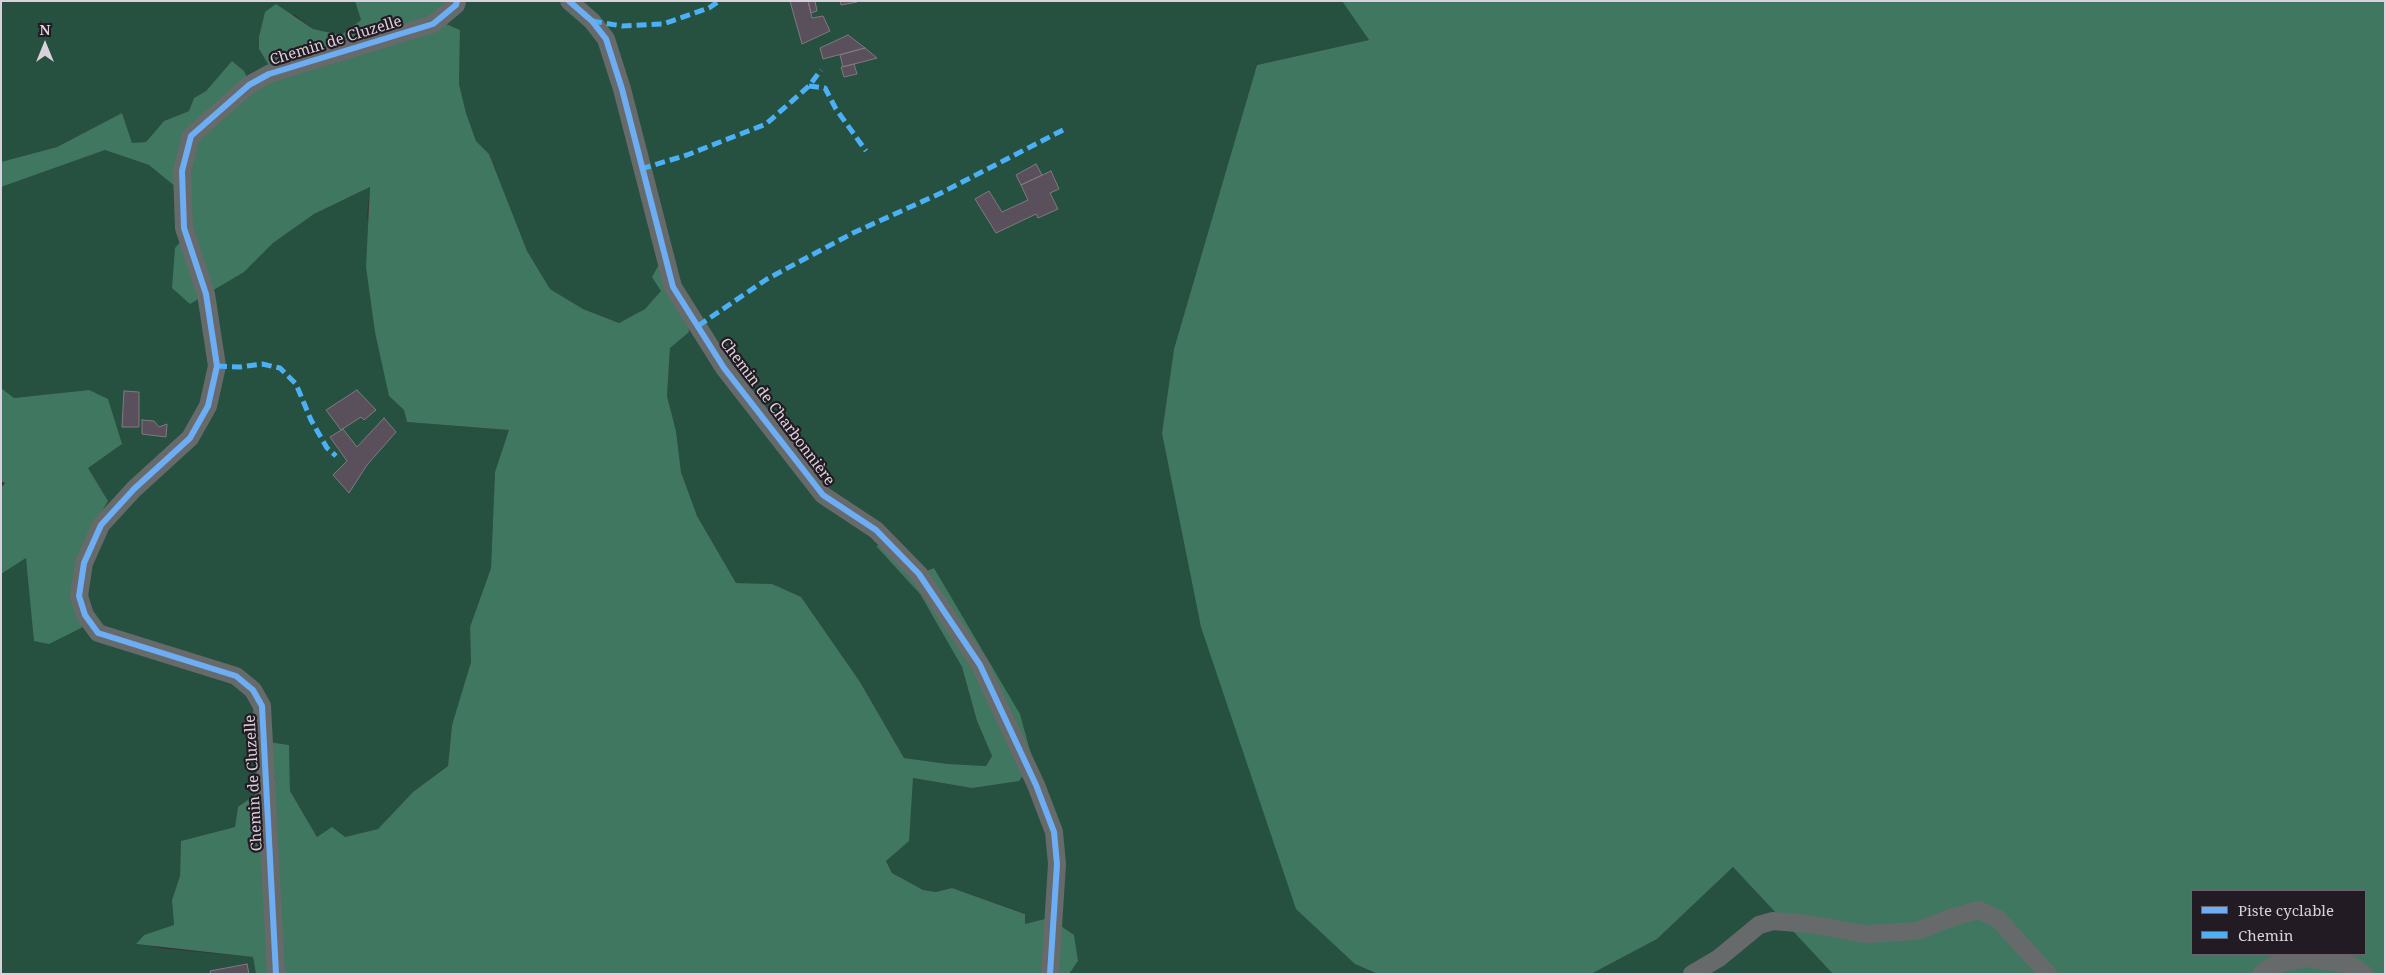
<!DOCTYPE html>
<html>
<head>
<meta charset="utf-8">
<style>
	body { margin:0 }
	#map { position:relative; width:2386px; height:975px; overflow:hidden; background:#3c343d; font-family:"Noto Serif",serif }
	canvas { display:block }
	.frame { position:absolute; inset:0; border:2px solid #dbd1db; pointer-events:none }
	.legend { position:absolute; left:2191px; top:890px; width:175px; height:65px; box-sizing:border-box; background:#221b23; border:1px solid #6c646d; margin:0; padding:6px 9px; list-style:none; font-size:15px; color:#dbd1db }
	.legend li { display:flex; align-items:center; gap:10px; height:25px }
	.legend b { width:25px; border:1px solid #6c646d }
	.north { position:absolute; left:20px; top:20px; width:50px; height:50px; -webkit-text-stroke:4px #221b23; paint-order:stroke; rotate:0deg; font-size:14px; font-weight:700; line-height:20px; text-align:center; color:#dbd1db }
	.north::after { content:''; display:block; margin:auto; width:18px; height:22px; background:#dbd1db; clip-path:polygon(50% 0,100% 100%,50% 72%,0 100%) }
</style>
</head>
<body>
<div id="map">
<canvas width="2386" height="975"></canvas>
<div class="frame"></div>
<ul class="legend">
<li><b style="height:6px;background:#6dadf4"></b>Piste cyclable</li>
<li><b style="height:6px;background:#4cb0f7"></b>Chemin</li>
</ul>
<div class="north">N</div>
</div>
<script>
const ctx = document.querySelector('canvas').getContext('2d');
ctx.lineJoin = 'round';
function fillPath(path, color) { ctx.fillStyle = color; ctx.fill(path, 'evenodd'); }
const shape = rows => new Path2D(rows.map(r => 'M' + r).join(''));
function stroke(path, color, width, dash) { ctx.strokeStyle = color; ctx.lineWidth = width; ctx.lineCap = dash ? 'butt' : 'round'; ctx.setLineDash(dash || []); ctx.stroke(path); }
function drawText(font, color, halo, rows, align = 'center') {
  ctx.font = font + ' "Noto Serif",serif'; ctx.lineWidth = 4.5; ctx.setLineDash([]); ctx.textBaseline = 'middle'; ctx.strokeStyle = halo; ctx.fillStyle = color; for (const [text, x, y, turn = 0] of rows) {
    ctx.save(); ctx.translate(x, y); ctx.rotate((+turn || 0) * Math.PI / 180); ctx.textAlign = isNaN(turn) ? turn : align; if (halo) ctx.strokeText(text, 0, 0); ctx.fillText(text, 0, 0); ctx.restore();
  }
}
fillPath(shape([
	[1,1,355,1,361,20,341,35,313,29,294,14,259,49,268,64,246,77,244,71,232,61,206,91,194,98,189,111,164,121,146,142,132,144,122,113,57,147,1,162],
	[447,1,1342,1,1369,40,1257,65,1174,349,1162,433,1355,964,1378,974,1069,974,1078,961,1025,924,1024,913,952,888,936,892,923,890,892,873,886,860,913,778,972,788,1031,754,1020,714,934,568,916,575,886,543,876,546,920,594,962,667,977,721,992,756,986,766,948,764,904,758,860,682,832,645,772,584,736,583,697,516,681,472,676,431,667,396,670,348,662,291,645,309,619,323,583,309,550,289,527,251,489,154,476,141,466,113,459,84,460,30,431,18],
	[105,150,149,165,177,188,244,272,273,243,314,214,370,187,367,215,389,396,404,410,407,422,509,430,495,472,491,568,470,627,471,662,452,725,448,766,413,792,378,829,345,837,317,837,290,791,289,745,269,742,275,780,238,807,235,827,181,841,180,876,172,900,174,926,144,935,136,944,166,949,253,957,256,974,1,974,1,574,26,558,84,543,108,501,88,468,89,390,14,398,1,388,1,187],
	[1733,867,1833,974,1591,974,1657,939]
]), '#265140');
fillPath(shape([
	[355,1,447,1,432,18,460,30,459,84,466,113,476,141,489,154,527,251,550,289,583,309,619,323,645,309,661,291,652,277,662,259,685,297,689,332,670,348,667,396,676,431,681,472,697,516,736,583,772,584,801,597,860,682,904,758,948,764,986,766,992,756,977,721,962,667,920,594,876,546,886,543,916,575,934,568,1020,714,1031,754,1030,766,1019,781,972,788,913,778,909,841,886,861,892,873,923,890,936,892,952,888,1025,914,1025,924,1049,918,1074,935,1078,961,1069,974,256,974,253,957,136,944,144,935,174,925,172,900,180,876,181,841,235,827,238,807,275,780,269,742,289,745,290,791,317,837,332,827,345,837,378,829,413,792,448,766,452,725,471,662,470,627,491,568,495,472,509,430,407,422,404,410,389,396,375,332,366,267,370,187,314,214,273,243,244,272,190,304,172,288,175,248,182,240,177,188,149,165,105,150,1,187,1,162,57,147,122,113,132,143,146,142,164,121,189,111,194,98,206,91,232,61,244,71,247,77,268,64,259,49,259,37,265,12,276,4,313,29,341,35,361,20],
	[1342,1,2385,1,2385,974,1833,974,1733,867,1657,939,1591,974,1378,974,1355,964,1296,909,1201,627,1162,433,1174,349,1257,65,1369,40],
	[2192,891,2365,891,2365,954,2192,954],
	[1,388,14,398,89,390,108,399,122,444,88,468,108,501,84,543,83,627,49,644,34,641,26,558,1,574,1,488,5,483,1,481]
]), '#407760');
const building = shape([
	[790,1,808,1,812,18,823,16,830,31,802,44,790,1],
	[808,1,815,1,817,11,811,13,808,1],
	[840,1,857,1,857,2,841,5,840,1],
	[848,35,865,48,823,59,820,48,848,35],
	[865,48,877,58,843,67,840,55,865,48],
	[854,64,857,74,844,77,841,67,854,64],
	[1036,164,1042,175,1021,185,1016,175,1036,164],
	[1051,171,1059,189,1050,193,1058,209,1038,218,1036,214,996,233,975,199,989,191,1002,212,1028,200,1021,185,1051,171],
	[357,390,376,410,364,420,361,417,341,430,326,410,357,390],
	[124,391,139,392,139,427,122,427,124,391],
	[384,418,396,432,367,465,349,493,333,475,347,461,330,437,343,429,357,447,384,418],
	[142,420,154,421,159,427,167,424,166,437,142,434,142,420],
	[247,964,249,974,211,974,210,971,247,964]
]);
fillPath(building, '#5a505b');
stroke(building, '#807981', 1);
stroke(shape([
	[569,1,592,21,606,39,622,89,673,287,724,368,823,495,876,530,919,574,980,665,1036,785,1054,832,1057,864,1050,974],
	[276,974,262,706,253,690,236,676,98,633,85,615,79,596,84,563,101,525,134,489,190,438,208,406,217,366,206,294,184,228,182,171,191,136,249,85,269,74,433,24,456,5,457,1],
	[1692,974,1719,958,1759,925,1773,921,1809,924,1865,934,1917,931,1953,917,1979,910,1998,919,2048,974],
	[2261,974,2273,965,2307,958,2351,965,2364,974]
]), '#676a6b', 18);
stroke(shape([
	[592,21,622,26,663,24,709,8,719,1],
	[809,86,825,88,836,109,866,151],
	[641,169,687,155,766,124,809,86,821,70],
	[698,326,767,279,853,233,941,193,1063,130],
	[217,366,240,367,262,364,280,368,296,384,311,420,327,448,336,456]
]), '#4cb0f7', 5, [10, 5]);
stroke(shape([
	[569,1,592,21,606,39,622,89,673,287,724,368,823,495,876,530,919,574,980,665,1036,785,1054,832,1057,864,1050,974],
	[276,974,262,706,253,690,236,676,98,633,85,615,79,596,84,563,101,525,134,489,190,438,208,406,217,366,206,294,184,228,182,171,191,136,249,85,269,74,433,24,456,5,457,1]
]), '#6dadf4', 6);
drawText('15px', '#dbd1db', '#221b23', [
	["Chemin de Cluzelle",336,41,-17],
	["Chemin de Charbonnière",777,412,53],
	["Chemin de Cluzelle",254,783,-93]
]);
</script>
</body>
</html>
